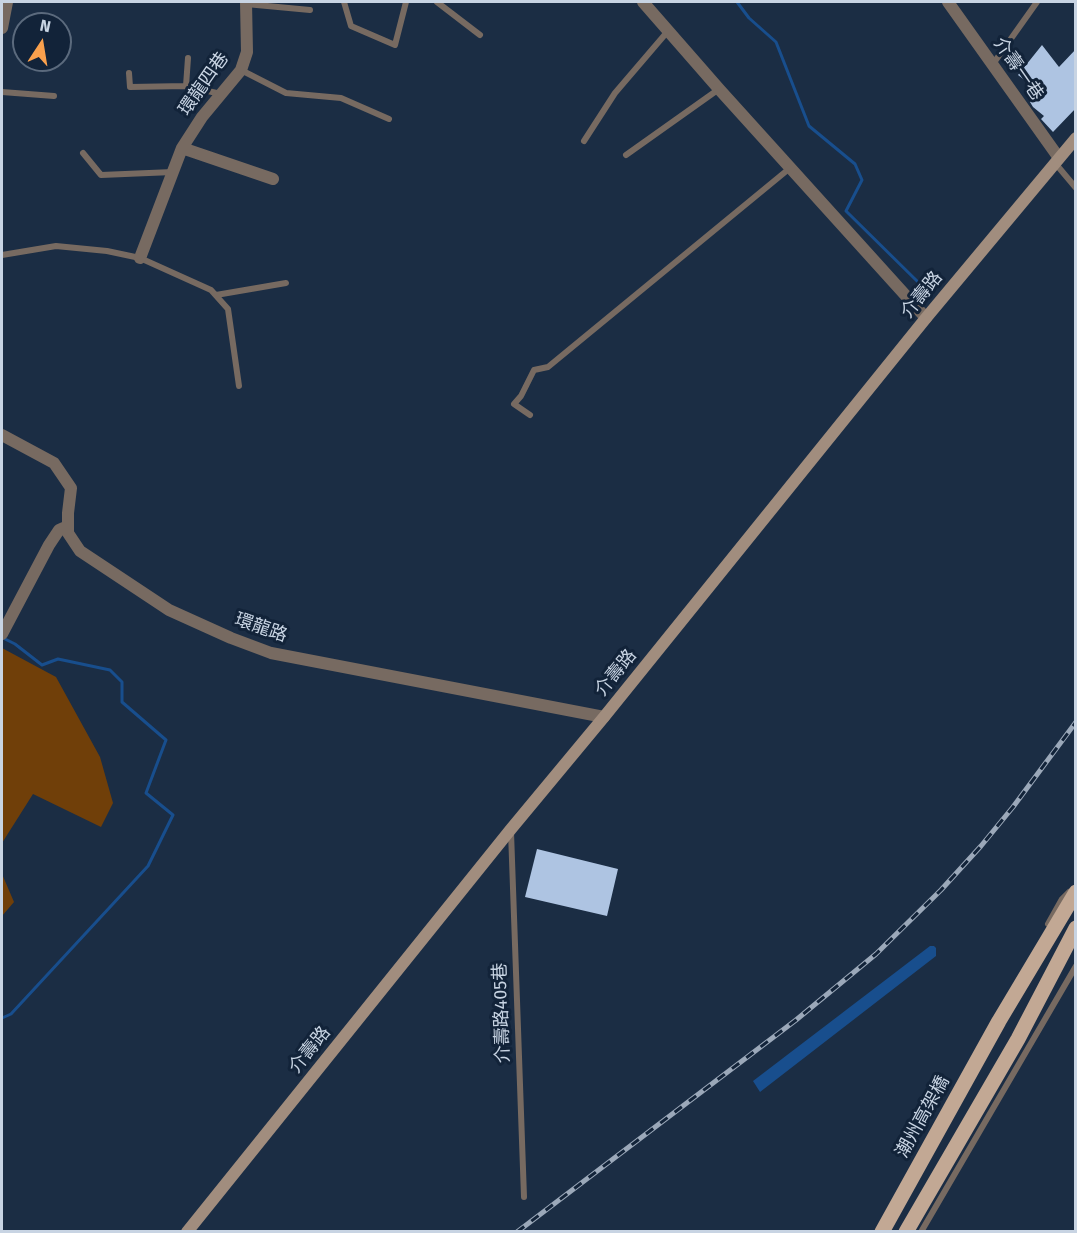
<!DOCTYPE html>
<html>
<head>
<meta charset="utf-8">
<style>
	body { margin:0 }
	#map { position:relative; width:1077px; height:1233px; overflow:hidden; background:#1b2d44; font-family:"Fira Sans",sans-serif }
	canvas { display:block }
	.frame { position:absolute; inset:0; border:3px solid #c8d4e3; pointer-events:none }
	.north { position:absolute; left:12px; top:12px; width:60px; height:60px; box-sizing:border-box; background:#122339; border:2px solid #5b6a7d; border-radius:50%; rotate:12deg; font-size:16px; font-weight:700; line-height:24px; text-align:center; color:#c8d4e3 }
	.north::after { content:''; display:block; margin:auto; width:21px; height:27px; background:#f9a04d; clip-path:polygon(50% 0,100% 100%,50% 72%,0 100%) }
</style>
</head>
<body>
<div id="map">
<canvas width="1077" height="1233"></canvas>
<div class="frame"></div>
<div class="north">N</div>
</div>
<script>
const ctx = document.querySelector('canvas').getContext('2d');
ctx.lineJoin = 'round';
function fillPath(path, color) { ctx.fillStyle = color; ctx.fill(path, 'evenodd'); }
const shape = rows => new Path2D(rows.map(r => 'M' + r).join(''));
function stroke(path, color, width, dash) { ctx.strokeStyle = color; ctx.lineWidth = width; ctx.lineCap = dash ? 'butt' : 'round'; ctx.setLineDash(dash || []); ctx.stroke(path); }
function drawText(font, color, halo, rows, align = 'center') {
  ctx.font = font + ' "Fira Sans","Noto Sans TC",sans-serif'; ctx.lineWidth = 6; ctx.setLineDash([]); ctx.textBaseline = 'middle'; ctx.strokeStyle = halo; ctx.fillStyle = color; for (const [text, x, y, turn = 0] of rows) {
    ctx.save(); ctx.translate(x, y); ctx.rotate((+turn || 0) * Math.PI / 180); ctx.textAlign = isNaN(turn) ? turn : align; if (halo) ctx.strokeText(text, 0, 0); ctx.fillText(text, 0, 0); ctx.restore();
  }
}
fillPath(shape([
	[2,648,56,677,100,757,113,803,101,827,33,794,2,843],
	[2,874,14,902,2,916]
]), '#703f09');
fillPath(shape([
	[930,946,934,946,936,948,936,956,760,1092,753,1081]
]), '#184e8d');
stroke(shape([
	[737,2,749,18,776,42,809,126,855,164,862,180,846,211,918,282],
	[2,1018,11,1014,148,866,173,815,146,793,166,740,122,702,122,682,110,670,58,659,42,665,15,644,3,638]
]), '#184e8d', 3);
fillPath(shape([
	[1042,45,1059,67,1076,49,1076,108,1053,132,1041,119,1044,116,1033,107,1030,102,1034,97,1026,91,1031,85,1018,75],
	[537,849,618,869,607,916,525,897]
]), '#aec4e2');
stroke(shape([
	[344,2,351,26,395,45,406,2],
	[437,2,480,35],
	[246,4,310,10],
	[993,64,1037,2],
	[241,70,286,93,341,98,389,119],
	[129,73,130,87,186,86,221,94],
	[186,86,188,58],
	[2,92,54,96],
	[584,141,615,93,668,31],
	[83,153,101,175,173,172],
	[626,155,719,89],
	[1055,163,1076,188],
	[2,255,56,246,107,251,140,258,211,290,228,309,239,386],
	[216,295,286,283],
	[530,415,514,404,521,396,534,370,548,367,790,168],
	[511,832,524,1197],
	[1048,924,1062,899,1069,892],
	[921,1232,1076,966]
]), '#776a61', 6);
stroke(shape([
	[643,2,719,89,926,318],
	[948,2,1059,158],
	[2,28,7,2],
	[182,148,273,179],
	[140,258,182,148,202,117,241,70,247,52,246,2],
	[2,435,54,463,71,488,68,513,68,533,80,551,169,610,231,638,271,653,604,717],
	[2,634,49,545,59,530,68,526]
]), '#776a61', 12);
stroke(shape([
	[187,1232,511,829,604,717,926,318,1076,138]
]), '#a18d7e', 12);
stroke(shape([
	[882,1232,999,1021,1076,892],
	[906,1232,1018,1039,1076,928]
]), '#c2a894', 15);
const rail = shape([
	[517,1232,796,1020,876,954,941,890,981,846,1013,807,1076,722]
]);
stroke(rail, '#9ba8b9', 5);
stroke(rail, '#122339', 3, [9]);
drawText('18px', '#c8d4e3', '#122339', [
	["介壽一巷",1018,69,55],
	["環龍四巷",204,84,-55],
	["介壽路",922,295,-51],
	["環龍路",261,628,19],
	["介壽路",616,673,-51],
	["介壽路405巷",502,1013,-92],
	["介壽路",310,1050,-51],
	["潮州高架橋",923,1117,-61]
]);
</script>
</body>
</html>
